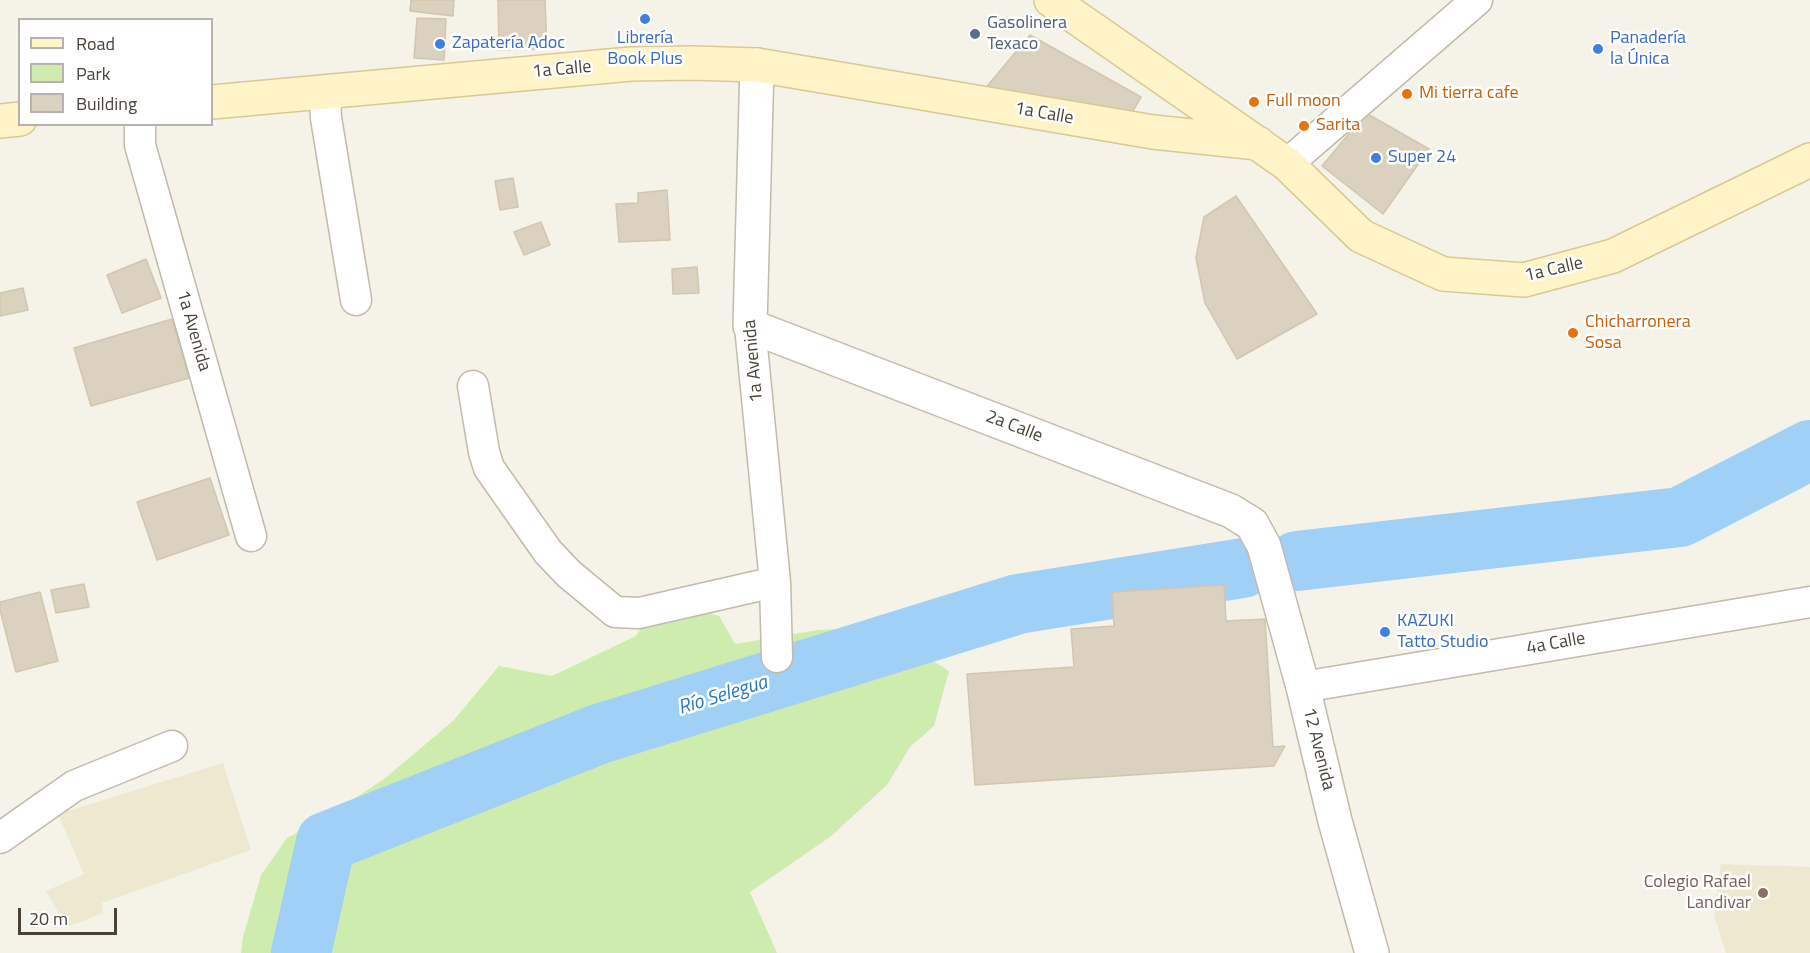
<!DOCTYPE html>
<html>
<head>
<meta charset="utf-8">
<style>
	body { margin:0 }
	#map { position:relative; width:1810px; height:953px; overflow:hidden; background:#f5f2e8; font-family:"Titillium Web",sans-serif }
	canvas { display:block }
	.legend { position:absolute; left:18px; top:18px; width:195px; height:108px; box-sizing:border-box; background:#fff; border:2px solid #b6b3af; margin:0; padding:8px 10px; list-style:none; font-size:18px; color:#494236 }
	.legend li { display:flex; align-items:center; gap:12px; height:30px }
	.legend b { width:30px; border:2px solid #b6b3af }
	.scale { position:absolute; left:18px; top:908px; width:99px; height:27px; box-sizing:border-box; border:3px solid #494236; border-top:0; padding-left:8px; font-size:18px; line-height:21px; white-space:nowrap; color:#494236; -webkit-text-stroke:4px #fff; paint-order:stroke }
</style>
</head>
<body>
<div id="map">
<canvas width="1810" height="953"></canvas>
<ul class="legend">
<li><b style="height:8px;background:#fff3c8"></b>Road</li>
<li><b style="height:16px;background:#ceecae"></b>Park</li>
<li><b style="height:16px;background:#dbd1bf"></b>Building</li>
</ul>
<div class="scale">20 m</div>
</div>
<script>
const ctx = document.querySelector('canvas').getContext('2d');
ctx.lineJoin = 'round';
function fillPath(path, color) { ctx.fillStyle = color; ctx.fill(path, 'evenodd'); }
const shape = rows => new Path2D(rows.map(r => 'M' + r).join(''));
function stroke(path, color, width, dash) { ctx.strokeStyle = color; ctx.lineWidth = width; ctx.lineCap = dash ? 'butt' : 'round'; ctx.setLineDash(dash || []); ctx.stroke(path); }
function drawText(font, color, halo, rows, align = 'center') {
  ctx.font = font + ' "Titillium Web",sans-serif'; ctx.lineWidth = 5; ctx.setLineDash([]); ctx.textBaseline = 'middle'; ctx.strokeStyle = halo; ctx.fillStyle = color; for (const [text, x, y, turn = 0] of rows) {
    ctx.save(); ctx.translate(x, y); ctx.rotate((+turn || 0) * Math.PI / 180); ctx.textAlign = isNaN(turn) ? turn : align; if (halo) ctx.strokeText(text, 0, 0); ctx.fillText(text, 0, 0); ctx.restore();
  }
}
fillPath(shape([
	[223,763,251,850,102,903,103,913,67,927,46,891,84,874,58,814],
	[1721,864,1810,867,1810,953,1726,953,1714,915]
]), '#efe8d1');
fillPath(shape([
	[658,600,719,616,735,644,818,630,879,628,949,671,934,726,910,747,887,785,830,837,750,892,777,953,241,953,243,937,261,875,287,838,324,819,384,779,453,721,499,666,552,676,636,636]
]), '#ceecae');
stroke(shape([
	[1297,561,1680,517,1810,450],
	[301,953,326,842,599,734,1018,604,1243,568]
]), '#a0d0f6', 60);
const building = shape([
	[411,0,454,0,453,16,410,11,411,0],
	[498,0,545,0,547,49,499,50,498,0],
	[417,18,446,19,444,60,414,58,417,18],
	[1030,35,1141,97,1130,116,983,91,1030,35],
	[1366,113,1429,149,1383,214,1322,166,1366,113],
	[513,178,518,207,500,210,495,181,513,178],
	[667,190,670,240,619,242,616,204,638,203,638,193,667,190],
	[1236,196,1317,314,1237,359,1205,303,1196,258,1204,217,1236,196],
	[541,222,550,245,524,255,514,232,541,222],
	[146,259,161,298,122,313,107,275,146,259],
	[697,267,699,293,673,294,672,269,697,267],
	[23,288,28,310,0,316,0,293,23,288],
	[172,319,189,378,91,406,74,348,172,319],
	[210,478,229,535,157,560,137,502,210,478],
	[84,584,89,607,56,613,51,590,84,584],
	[1224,585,1226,621,1265,619,1273,747,1285,746,1274,766,975,785,967,674,1074,667,1071,629,1114,626,1112,592,1224,585],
	[40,592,58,661,16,672,0,610,0,602,40,592]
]);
fillPath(building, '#dbd1bf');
stroke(building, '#d3c6af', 1.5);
const minor = shape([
	[325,91,326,118,356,300],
	[140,124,140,145,251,536],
	[1287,164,1477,0],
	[750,326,775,582,777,657],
	[473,386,484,452,489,468,548,552,569,574,615,612,639,613,775,582],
	[1303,687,1810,602],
	[0,838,74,786,172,746]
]);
const tertiary = shape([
	[757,65,750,326,1231,511,1252,524,1264,546,1303,687,1335,821,1372,953]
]);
const secondary = shape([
	[1051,0,1287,164,1361,236,1443,274,1524,280,1613,256,1810,160],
	[212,102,631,64,692,63,757,65,1153,132,1258,143],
	[0,121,20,119]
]);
stroke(minor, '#c2baaa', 33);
stroke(tertiary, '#c2baaa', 36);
stroke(secondary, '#d9c894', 36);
stroke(minor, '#fff', 30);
stroke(tertiary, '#fff', 33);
stroke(secondary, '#fff3c8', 33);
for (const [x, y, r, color] of [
	[645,19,6,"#3f7fe0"],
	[975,34,6,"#5c6f8a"],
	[440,44,6,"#3f7fe0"],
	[1598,49,6,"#3f7fe0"],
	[1407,94,6,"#e8710a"],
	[1254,102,6,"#e8710a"],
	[1304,126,6,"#e8710a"],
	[1376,158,6,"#3f7fe0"],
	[1573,333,6,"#e8710a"],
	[1385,632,6,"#3f7fe0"],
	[1763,893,6,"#8d6e63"]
]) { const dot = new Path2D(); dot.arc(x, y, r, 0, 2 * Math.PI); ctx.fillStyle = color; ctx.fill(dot); stroke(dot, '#fff', 2); }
drawText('18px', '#4e5e75', '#fff', [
	["Gasolinera",987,24],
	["Texaco",987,45]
], 'left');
drawText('18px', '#366cbe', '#fff', [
	["Librería",645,39,"center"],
	["Book Plus",645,60,"center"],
	["Panadería",1610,39],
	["la Única",1610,60],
	["Zapatería Adoc",452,44],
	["Super 24",1388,158],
	["KAZUKI",1397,622],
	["Tatto Studio",1397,643]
], 'left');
drawText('18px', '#494236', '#fff', [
	["1a Calle",562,70,-5],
	["1a Calle",1044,114,10],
	["1a Calle",1554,270,-13],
	["1a Avenida",193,331,74],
	["1a Avenida",754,361,-95],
	["2a Calle",1014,427,21],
	["4a Calle",1556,644,-10],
	["12 Avenida",1318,749,76]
]);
drawText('18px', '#c56008', '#fff', [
	["Mi tierra cafe",1419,94],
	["Full moon",1266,102],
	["Sarita",1316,126],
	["Chicharronera",1585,323],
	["Sosa",1585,344]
], 'left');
drawText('18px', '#785e54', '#fff', [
	["Colegio Rafael",1751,883],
	["Landivar",1751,904]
], 'right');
drawText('italic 20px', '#2679be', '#fff', [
	["Río Selegua",723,696,-17]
]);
</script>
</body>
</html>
